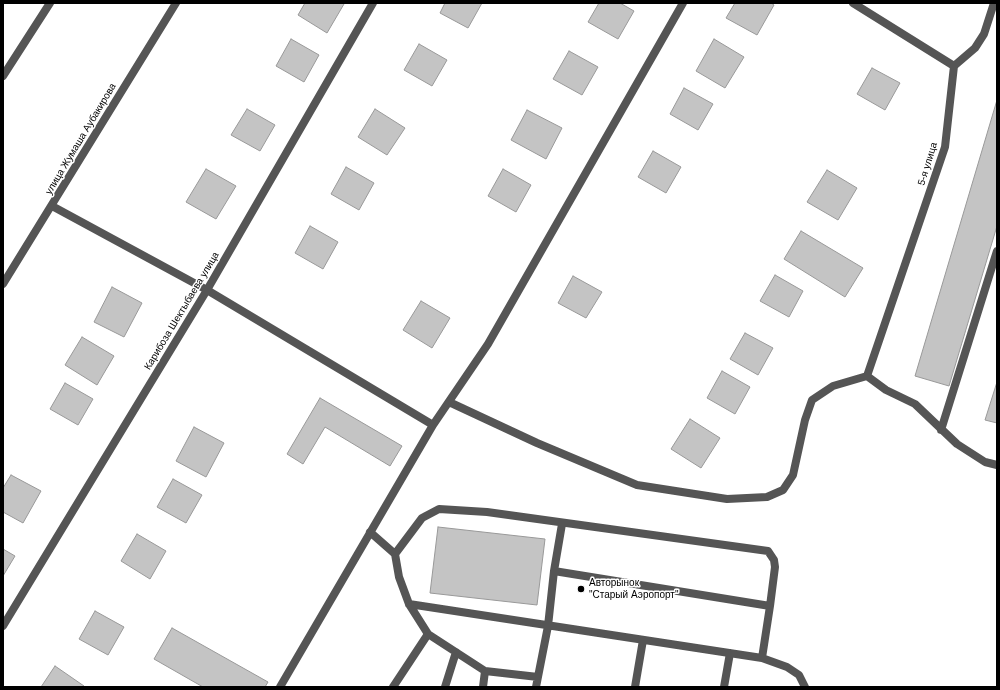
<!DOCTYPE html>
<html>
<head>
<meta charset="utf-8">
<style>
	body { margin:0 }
	#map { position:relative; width:1000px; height:690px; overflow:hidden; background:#fff; font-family:Helvetica,sans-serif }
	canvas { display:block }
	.frame { position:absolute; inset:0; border:4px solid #000; pointer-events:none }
</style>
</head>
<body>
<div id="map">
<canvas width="1000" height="690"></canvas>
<div class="frame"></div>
</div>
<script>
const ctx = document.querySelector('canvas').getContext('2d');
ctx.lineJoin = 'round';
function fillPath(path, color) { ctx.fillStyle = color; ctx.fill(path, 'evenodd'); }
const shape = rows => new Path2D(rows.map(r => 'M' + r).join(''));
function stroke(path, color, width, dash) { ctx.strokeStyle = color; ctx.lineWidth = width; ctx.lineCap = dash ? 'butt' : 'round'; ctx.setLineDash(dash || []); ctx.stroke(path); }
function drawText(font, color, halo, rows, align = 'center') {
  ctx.font = font + ' Helvetica,sans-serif'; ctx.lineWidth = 3; ctx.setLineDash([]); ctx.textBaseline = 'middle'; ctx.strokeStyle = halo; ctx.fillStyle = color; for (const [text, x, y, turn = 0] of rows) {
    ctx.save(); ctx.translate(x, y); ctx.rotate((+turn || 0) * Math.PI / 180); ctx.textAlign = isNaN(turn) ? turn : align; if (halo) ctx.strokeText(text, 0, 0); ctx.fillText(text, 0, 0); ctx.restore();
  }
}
const building = shape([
	[305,3,343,3,344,4,327,33,298,15,305,3],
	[445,3,482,3,468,28,440,13,445,3],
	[599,3,620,3,634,11,618,39,588,22,599,3],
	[735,3,771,3,774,5,757,35,726,18,735,3],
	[291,39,319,55,304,82,276,66,291,39],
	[714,39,744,57,725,88,696,71,714,39],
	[419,44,447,60,432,86,404,70,419,44],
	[569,51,598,67,582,95,553,79,569,51],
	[872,68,900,83,885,110,857,94,872,68],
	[684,88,713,104,698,130,670,114,684,88],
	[997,100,997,226,949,386,915,376,997,100],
	[247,109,275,125,260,151,231,135,247,109],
	[375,109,405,128,387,155,358,137,375,109],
	[527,110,562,128,546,159,511,140,527,110],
	[653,151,681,167,666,193,638,177,653,151],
	[346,167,374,183,359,210,331,194,346,167],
	[206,169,236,186,216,219,186,202,206,169],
	[503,169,531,185,516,212,488,196,503,169],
	[827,170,857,188,838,220,807,202,827,170],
	[310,226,338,242,323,269,295,253,310,226],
	[801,231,863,268,845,297,784,259,801,231],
	[775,275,803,291,789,317,760,301,775,275],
	[573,276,602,292,586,318,558,303,573,276],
	[112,287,142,303,124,337,94,322,112,287],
	[421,301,450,318,432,348,403,330,421,301],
	[745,333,773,348,758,375,730,359,745,333],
	[82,337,114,356,97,385,65,365,82,337],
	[722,371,750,387,735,414,707,398,722,371],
	[997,382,997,423,985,420,997,382],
	[65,383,93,399,78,425,50,409,65,383],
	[320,398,402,446,390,466,325,427,303,464,287,454,320,398],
	[690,419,720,438,701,468,671,449,690,419],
	[194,427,224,443,206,477,176,461,194,427],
	[11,475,41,491,23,523,3,512,3,488,11,475],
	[173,479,202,495,186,523,157,507,173,479],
	[438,527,545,539,537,605,430,593,438,527],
	[137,534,166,551,150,579,121,561,137,534],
	[3,549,15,556,3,576,3,549],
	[95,611,124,627,108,655,79,639,95,611],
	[172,628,268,682,265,687,203,687,154,659,172,628],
	[55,666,84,686,83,687,41,687,55,666]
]);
fillPath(building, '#c4c4c4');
stroke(building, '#999', 1);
stroke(shape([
	[853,3,954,66,945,147,867,376],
	[954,66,975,48,984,34,994,3],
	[207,290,433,425,488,344,683,3],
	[449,402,537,443,637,485,727,499,767,497,783,490,793,475,805,420,812,400,833,386,867,376,886,390,915,404,957,444,985,462,997,465],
	[941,430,997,251],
	[370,532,395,554],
	[554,571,770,606,762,658,787,667,799,675,805,687],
	[409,604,762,658],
	[428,634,485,671,538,677],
	[280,687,433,425],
	[393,687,428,634,409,604,399,577,395,554,422,518,439,509,487,512,768,551,774,560,775,567,770,606],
	[445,687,456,652],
	[483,687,485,671],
	[536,687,548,626,554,571,562,524],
	[635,687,643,640],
	[724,687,730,653]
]), '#555', 8);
stroke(shape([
	[3,76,50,3],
	[52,206,207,290],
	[3,284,176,3],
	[3,626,207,290,373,3]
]), '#555', 8);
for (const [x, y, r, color] of [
	[581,589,4,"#000"]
]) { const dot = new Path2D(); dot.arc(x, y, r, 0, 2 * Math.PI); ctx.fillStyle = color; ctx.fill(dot); stroke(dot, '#fff', 1.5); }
drawText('10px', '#000', '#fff', [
	["улица Жумаша Аубакирова",81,139,-59],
	["5-я улица",928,164,-73],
	["Карибоза Шектыбаева улица",182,311,-59]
]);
drawText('10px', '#000', '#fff', [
	["Авторынок",589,583],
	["\"Старый Аэропорт\"",589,595]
], 'left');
</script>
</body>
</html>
